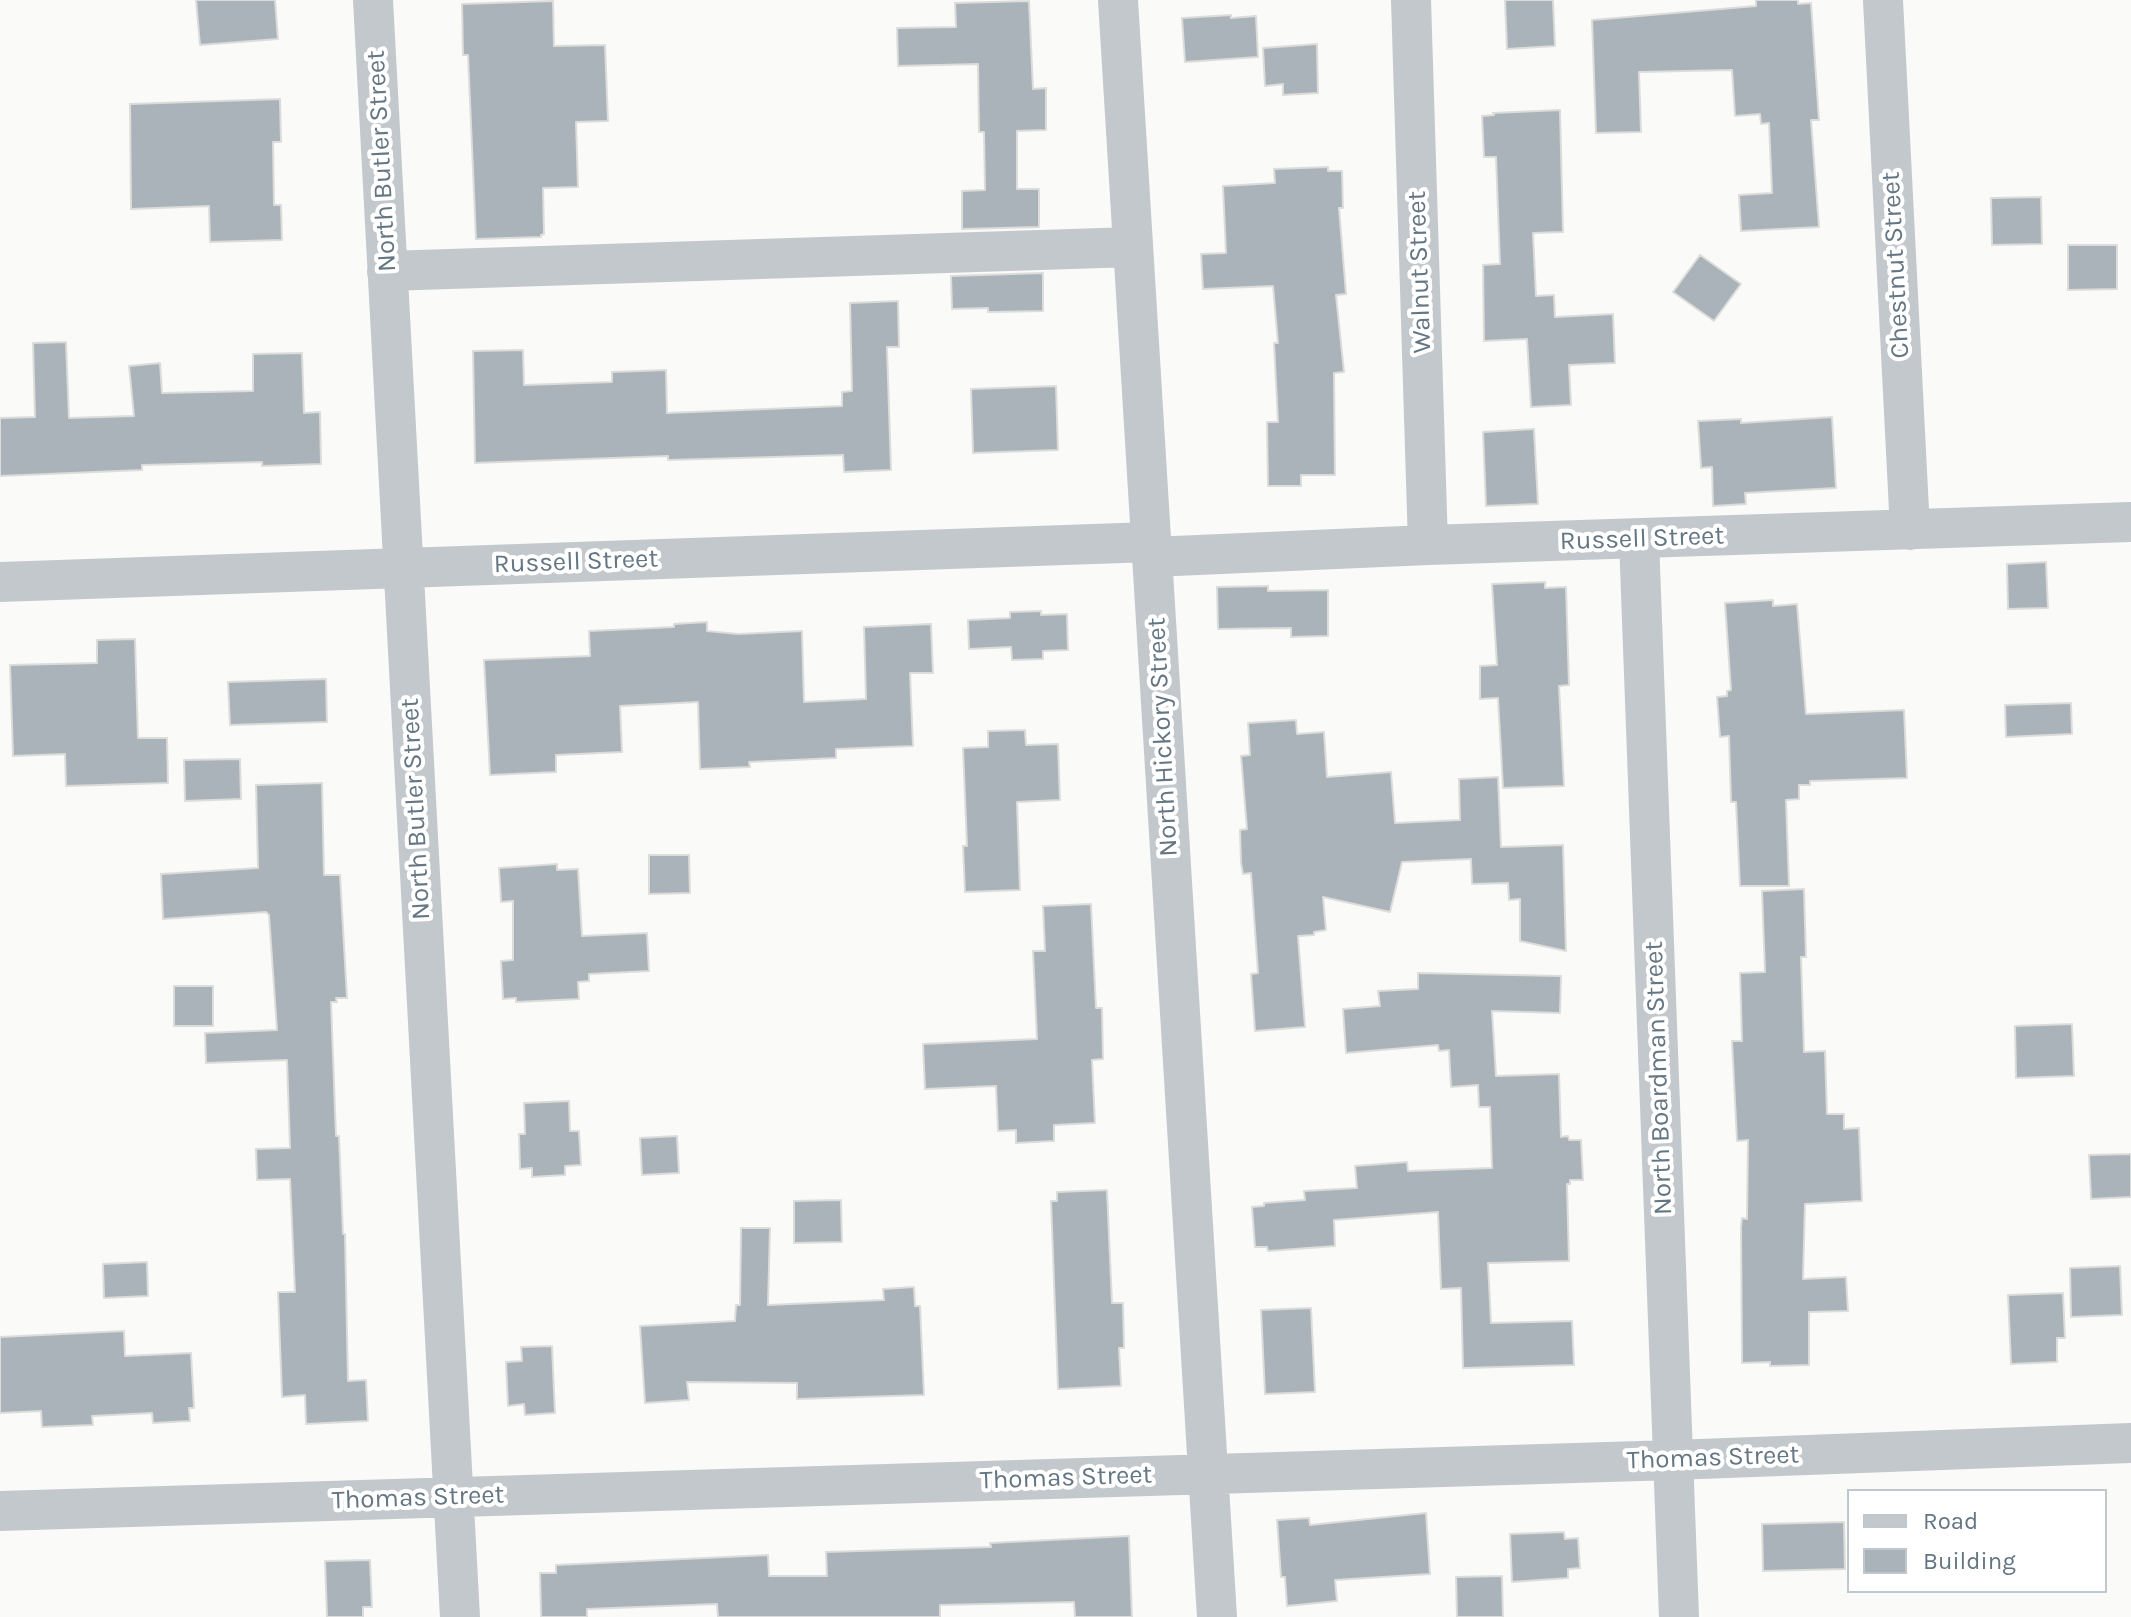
<!DOCTYPE html>
<html>
<head>
<meta charset="utf-8">
<style>
	body { margin:0 }
	#map { position:relative; width:2131px; height:1617px; overflow:hidden; background:#fafaf8; font-family:Karla,sans-serif }
	canvas { display:block }
	.legend { position:absolute; left:1847px; top:1489px; width:260px; height:104px; box-sizing:border-box; background:#fff; border:2px solid #c1c8cd; margin:0; padding:10px 14px; list-style:none; font-size:24px; color:#657683 }
	.legend li { display:flex; align-items:center; gap:16px; height:40px }
	.legend b { width:40px; border:2px solid #c1c8cd }
</style>
</head>
<body>
<div id="map">
<canvas width="2131" height="1617"></canvas>
<ul class="legend">
<li><b style="height:10px;background:#c3c8cc"></b>Road</li>
<li><b style="height:22px;background:#aab3b9"></b>Building</li>
</ul>
</div>
<script>
const ctx = document.querySelector('canvas').getContext('2d');
ctx.lineJoin = 'round';
function fillPath(path, color) { ctx.fillStyle = color; ctx.fill(path, 'evenodd'); }
const shape = rows => new Path2D(rows.map(r => 'M' + r).join(''));
function stroke(path, color, width, dash) { ctx.strokeStyle = color; ctx.lineWidth = width; ctx.lineCap = dash ? 'butt' : 'round'; ctx.setLineDash(dash || []); ctx.stroke(path); }
function drawText(font, color, halo, rows, align = 'center') {
  ctx.font = font + ' Karla,sans-serif'; ctx.lineWidth = 8; ctx.setLineDash([]); ctx.textBaseline = 'middle'; ctx.strokeStyle = halo; ctx.fillStyle = color; for (const [text, x, y, turn = 0] of rows) {
    ctx.save(); ctx.translate(x, y); ctx.rotate((+turn || 0) * Math.PI / 180); ctx.textAlign = isNaN(turn) ? turn : align; if (halo) ctx.strokeText(text, 0, 0); ctx.fillText(text, 0, 0); ctx.restore();
  }
}
const building = shape([
	[196,0,275,0,278,39,200,45,196,0],
	[1505,0,1553,0,1555,46,1507,49,1505,0],
	[1756,0,1798,0,1798,4,1811,3,1819,120,1811,120,1819,227,1741,231,1739,195,1772,193,1769,123,1761,124,1760,114,1735,116,1732,70,1639,72,1641,132,1596,133,1592,20,1756,6,1756,0],
	[553,1,554,46,605,45,608,121,576,122,578,187,543,188,544,234,541,235,541,237,476,239,468,55,463,55,462,4,553,1],
	[1029,1,1033,89,1046,88,1046,130,1017,131,1017,189,1039,189,1039,227,962,229,962,191,985,190,984,132,979,132,978,64,898,66,897,28,956,27,955,3,1029,1],
	[1231,15,1231,18,1256,16,1258,57,1185,62,1182,18,1231,15],
	[1317,44,1318,93,1283,95,1283,84,1265,86,1263,48,1317,44],
	[280,99,281,142,273,142,274,205,281,205,282,240,210,242,209,206,131,209,130,104,280,99],
	[1560,110,1563,232,1533,233,1536,296,1554,295,1555,317,1613,314,1615,363,1569,365,1571,405,1531,407,1527,339,1484,341,1483,265,1500,264,1496,157,1484,157,1482,116,1494,115,1493,113,1560,110],
	[1328,167,1328,171,1342,171,1343,208,1339,208,1346,294,1336,295,1344,372,1334,373,1335,475,1301,475,1301,486,1268,486,1267,422,1278,422,1274,343,1278,343,1273,286,1203,289,1201,254,1226,253,1223,186,1275,183,1274,169,1328,167],
	[2041,197,2042,244,1992,245,1991,198,2041,197],
	[2068,245,2117,245,2117,289,2068,290,2068,245],
	[1700,255,1741,284,1714,321,1673,292,1700,255],
	[1043,273,1043,311,988,312,988,308,952,309,951,276,1043,273],
	[898,301,899,347,887,347,891,470,844,472,843,455,668,460,668,456,475,463,473,351,523,350,524,385,612,382,612,372,666,370,667,413,842,406,842,392,852,391,850,303,898,301],
	[66,342,69,418,134,416,129,366,160,363,162,393,253,391,253,354,302,353,304,413,320,412,321,464,262,466,262,462,142,465,142,470,0,476,0,418,35,417,33,343,66,342],
	[1056,386,1058,450,973,453,971,389,1056,386],
	[1832,417,1836,488,1745,493,1746,504,1713,506,1712,467,1701,468,1698,421,1741,419,1741,423,1832,417],
	[1534,429,1538,504,1486,506,1483,432,1534,429],
	[2046,562,2048,608,2008,609,2007,564,2046,562],
	[1545,582,1545,588,1566,587,1569,685,1559,686,1564,786,1503,788,1498,698,1480,699,1480,666,1497,665,1492,584,1545,582],
	[1268,586,1268,591,1328,590,1328,636,1291,637,1291,628,1218,629,1217,587,1268,586],
	[1773,600,1773,606,1797,604,1806,714,1904,710,1907,778,1810,781,1810,785,1799,785,1799,799,1786,800,1789,886,1740,886,1736,802,1731,802,1729,736,1720,737,1717,697,1727,696,1727,691,1731,690,1725,603,1773,600],
	[1041,611,1041,615,1067,614,1068,650,1043,651,1043,659,1012,660,1011,647,969,649,968,620,1010,618,1010,612,1041,611],
	[707,622,707,631,738,634,802,631,804,702,866,699,864,627,931,624,933,673,910,673,913,746,836,749,836,758,749,762,750,767,700,769,698,702,620,706,622,752,556,755,556,772,490,775,484,660,590,656,589,631,674,627,674,624,707,622],
	[135,639,138,738,167,738,168,783,66,786,65,754,13,756,10,665,97,663,97,640,135,639],
	[326,679,327,722,230,725,228,682,326,679],
	[2071,703,2072,734,2006,737,2005,705,2071,703],
	[1296,720,1297,734,1324,732,1327,777,1391,772,1395,823,1460,820,1459,779,1498,777,1501,847,1563,845,1566,951,1520,941,1520,899,1509,900,1508,883,1472,884,1471,859,1402,862,1390,912,1323,897,1326,930,1314,932,1314,935,1298,936,1305,1027,1255,1031,1251,974,1258,973,1251,873,1243,874,1241,863,1240,830,1247,829,1241,756,1250,755,1248,723,1296,720],
	[1025,730,1026,745,1058,744,1060,800,1017,802,1020,890,965,892,963,846,967,846,963,748,988,747,988,731,1025,730],
	[240,759,241,799,185,801,184,760,240,759],
	[322,783,324,875,340,875,347,998,336,998,337,1002,331,1002,336,1136,339,1136,343,1234,345,1234,348,1381,366,1380,368,1421,306,1424,305,1395,282,1397,278,1292,295,1292,290,1179,257,1180,256,1149,290,1148,287,1060,206,1063,205,1033,277,1030,269,915,266,912,163,919,161,874,258,868,256,785,322,783],
	[649,855,689,855,690,893,649,894,649,855],
	[557,864,557,870,578,869,582,936,647,933,649,971,589,974,589,981,578,982,579,999,516,1002,516,998,503,999,501,961,513,960,513,901,501,902,499,868,557,864],
	[1804,889,1806,957,1801,957,1804,1052,1825,1051,1827,1114,1844,1114,1844,1129,1859,1128,1862,1201,1805,1204,1803,1279,1846,1277,1848,1311,1809,1312,1809,1365,1770,1366,1770,1362,1742,1363,1741,1227,1742,1218,1747,1219,1748,1140,1737,1141,1732,1041,1742,1041,1740,973,1765,972,1762,891,1804,889],
	[1091,904,1096,1008,1102,1008,1103,1059,1092,1060,1095,1123,1054,1125,1054,1141,1016,1143,1016,1130,998,1131,996,1086,925,1089,923,1044,1037,1039,1033,951,1045,951,1043,906,1091,904],
	[1418,973,1561,976,1560,1013,1492,1011,1496,1076,1559,1074,1561,1137,1568,1136,1569,1140,1581,1140,1583,1180,1570,1180,1570,1184,1567,1184,1569,1261,1488,1263,1491,1323,1572,1321,1574,1365,1463,1368,1461,1288,1441,1289,1438,1212,1334,1220,1335,1246,1268,1251,1267,1247,1255,1247,1252,1207,1264,1206,1264,1203,1305,1200,1304,1191,1357,1188,1355,1166,1407,1162,1408,1171,1492,1168,1490,1107,1479,1107,1478,1085,1451,1087,1449,1050,1439,1051,1438,1045,1346,1053,1343,1009,1380,1006,1378,991,1418,989,1418,973],
	[174,986,213,986,213,1026,174,1026,174,986],
	[2072,1024,2074,1076,2016,1078,2015,1026,2072,1024],
	[569,1101,570,1131,579,1131,581,1165,565,1166,565,1175,532,1177,532,1168,520,1169,519,1134,525,1134,524,1103,569,1101],
	[677,1136,679,1173,642,1175,640,1138,677,1136],
	[2131,1154,2131,1197,2091,1199,2089,1155,2131,1154],
	[1107,1190,1112,1303,1123,1303,1124,1348,1119,1348,1121,1386,1058,1389,1051,1201,1057,1201,1057,1192,1107,1190],
	[841,1200,842,1242,794,1243,794,1201,841,1200],
	[741,1228,770,1228,768,1305,884,1300,883,1289,914,1287,915,1306,920,1306,924,1395,797,1399,797,1383,687,1382,689,1400,645,1403,640,1326,735,1321,736,1305,740,1305,741,1228],
	[147,1262,148,1296,104,1298,103,1264,147,1262],
	[2120,1266,2122,1315,2071,1317,2070,1268,2120,1266],
	[2063,1293,2065,1338,2057,1338,2057,1362,2011,1364,2008,1295,2063,1293],
	[1311,1308,1315,1392,1265,1394,1261,1310,1311,1308],
	[124,1331,125,1356,191,1353,194,1408,189,1408,190,1421,153,1423,152,1413,92,1416,93,1425,42,1427,41,1411,0,1413,0,1337,124,1331],
	[552,1346,555,1413,525,1415,524,1404,508,1406,506,1362,522,1361,521,1347,552,1346],
	[1426,1513,1430,1574,1335,1580,1337,1601,1287,1606,1285,1577,1281,1577,1277,1520,1309,1518,1310,1525,1426,1513],
	[1844,1522,1845,1569,1763,1571,1762,1524,1844,1522],
	[1564,1532,1565,1539,1578,1538,1580,1568,1568,1569,1568,1578,1512,1582,1510,1534,1564,1532],
	[1129,1536,1132,1617,1075,1617,1074,1602,940,1605,940,1617,718,1617,717,1604,587,1609,587,1617,541,1617,540,1573,556,1573,556,1565,768,1555,769,1576,827,1576,826,1552,991,1547,990,1543,1129,1536],
	[370,1560,372,1607,363,1607,363,1617,327,1617,325,1561,370,1560],
	[1502,1576,1503,1617,1457,1617,1456,1577,1502,1576]
]);
fillPath(building, '#aab3b9');
stroke(building, '#dcdcda', 2);
stroke(shape([
	[373,0,460,1617],
	[1118,0,1217,1617],
	[1411,0,1428,545],
	[1883,0,1910,530],
	[387,271,1133,247],
	[1639,539,1679,1617],
	[1152,557,1428,545,2131,522],
	[0,582,1151,542],
	[0,1511,1673,1460,2131,1443]
]), '#c3c8cc', 40);
drawText('26px', '#657683', '#fff', [
	["North Butler Street",382,161,-93],
	["Chestnut Street",1896,265,-93],
	["Walnut Street",1420,272,-92],
	["Russell Street",1642,539,-2],
	["Russell Street",576,562,-2],
	["North Hickory Street",1163,737,-93],
	["North Butler Street",416,809,-93],
	["North Boardman Street",1659,1078,-92],
	["Thomas Street",1713,1458,-2],
	["Thomas Street",1066,1478,-2],
	["Thomas Street",418,1498,-2]
]);
</script>
</body>
</html>
